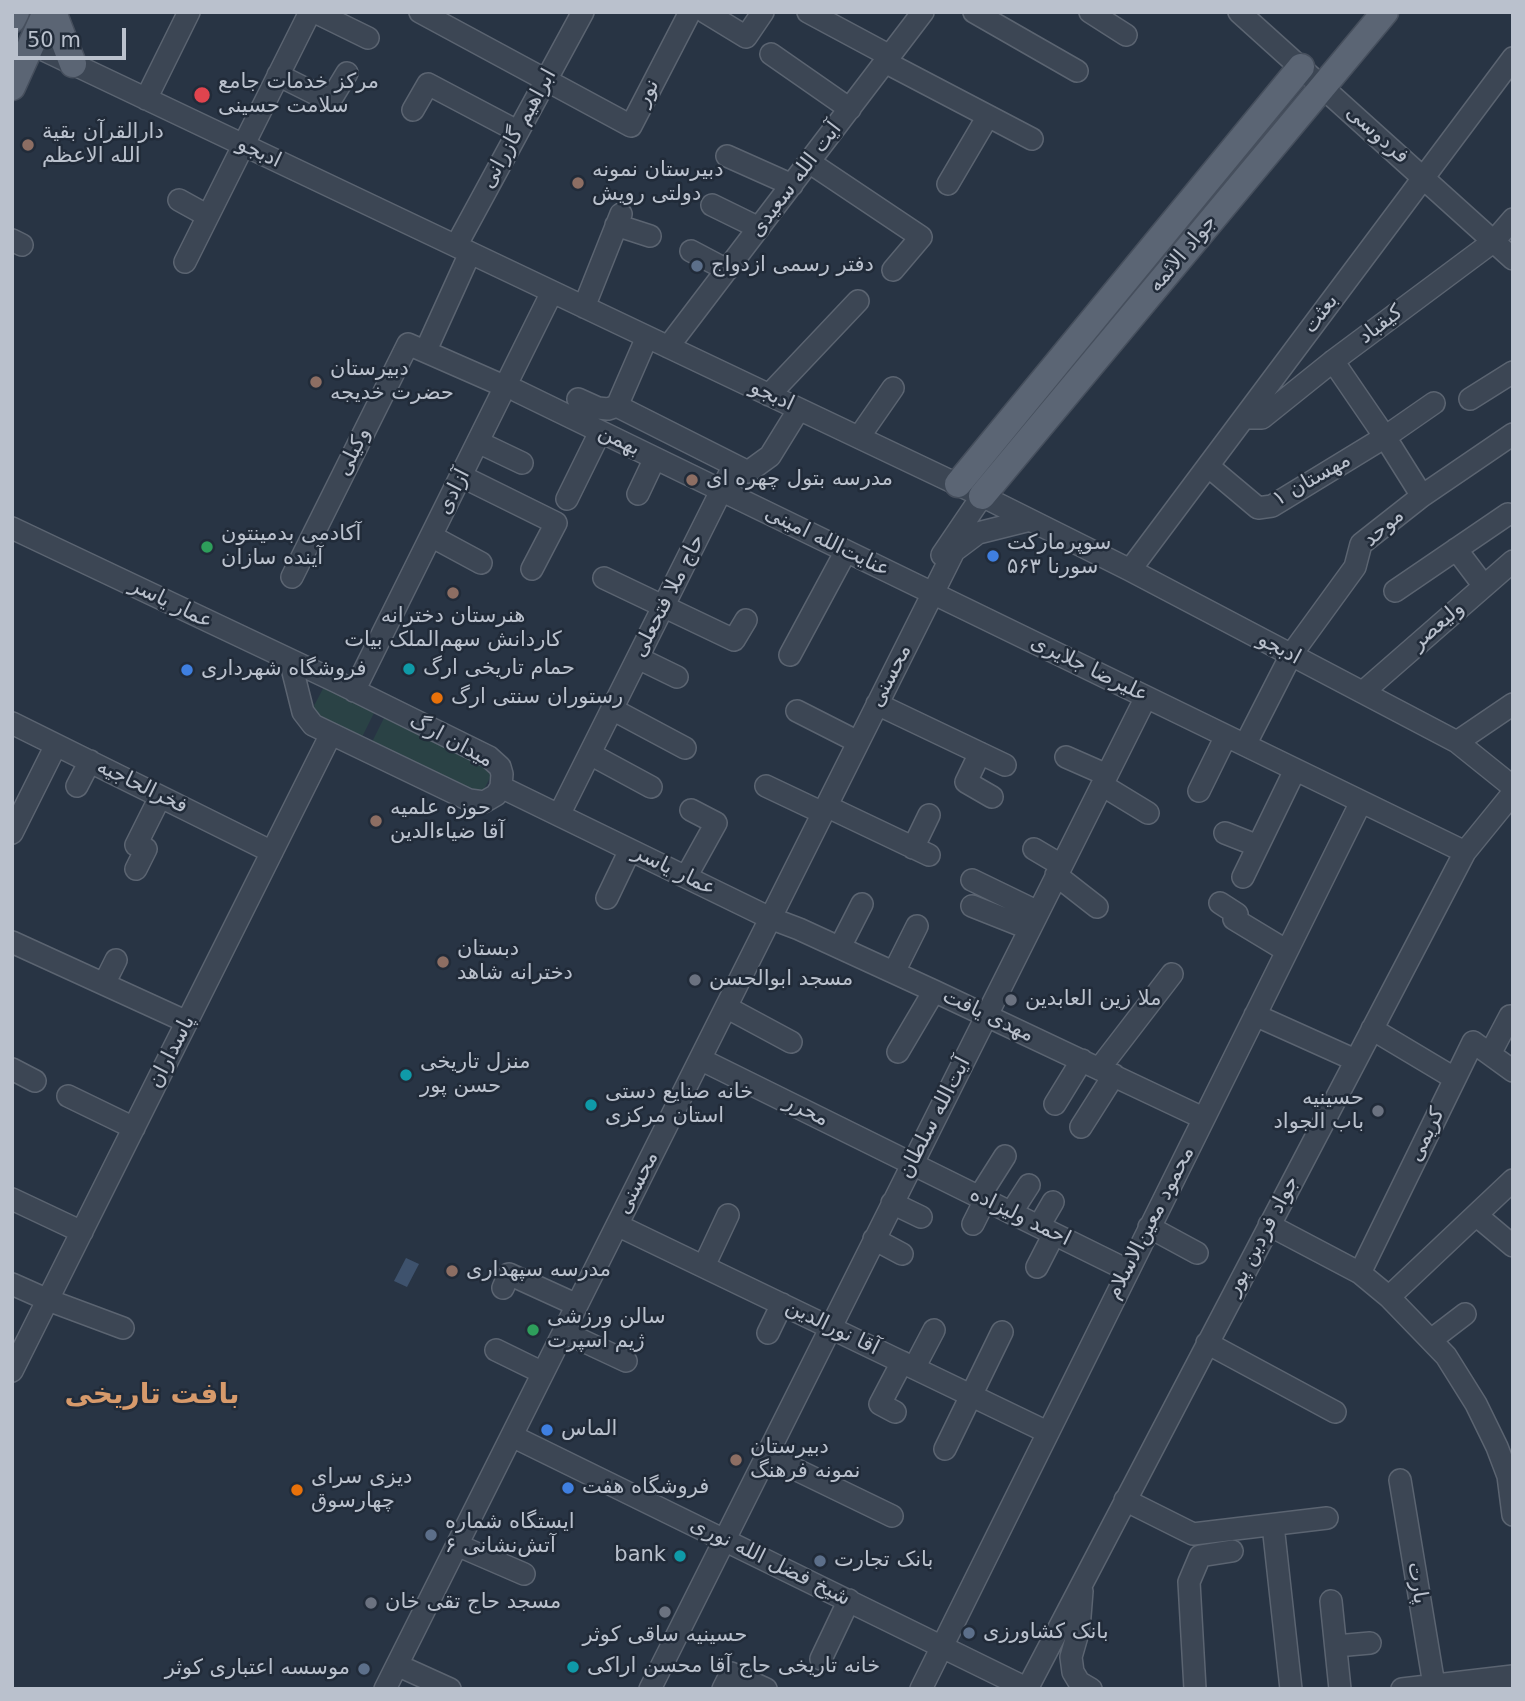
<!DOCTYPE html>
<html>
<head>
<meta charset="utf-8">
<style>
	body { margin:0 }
	#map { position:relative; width:1525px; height:1701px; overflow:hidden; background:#283444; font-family:"DejaVu Sans",sans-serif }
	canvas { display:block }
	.frame { position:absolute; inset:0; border:14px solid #bac1cd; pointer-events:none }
	.scale { position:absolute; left:14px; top:28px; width:112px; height:32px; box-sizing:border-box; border:4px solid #bac1cd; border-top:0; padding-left:9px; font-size:21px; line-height:24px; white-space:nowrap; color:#bac1cd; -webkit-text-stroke:5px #212b39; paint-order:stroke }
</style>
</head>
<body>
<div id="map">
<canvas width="1525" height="1701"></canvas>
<div class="frame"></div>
<div class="scale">50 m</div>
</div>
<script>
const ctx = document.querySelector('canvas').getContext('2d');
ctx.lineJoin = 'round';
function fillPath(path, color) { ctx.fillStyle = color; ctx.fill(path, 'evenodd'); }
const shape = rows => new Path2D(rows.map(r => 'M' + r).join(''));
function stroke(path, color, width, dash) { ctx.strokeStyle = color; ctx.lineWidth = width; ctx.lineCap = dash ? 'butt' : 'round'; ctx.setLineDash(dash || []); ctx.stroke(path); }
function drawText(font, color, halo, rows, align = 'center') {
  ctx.font = font + ' "DejaVu Sans",Cairo,sans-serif'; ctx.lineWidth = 5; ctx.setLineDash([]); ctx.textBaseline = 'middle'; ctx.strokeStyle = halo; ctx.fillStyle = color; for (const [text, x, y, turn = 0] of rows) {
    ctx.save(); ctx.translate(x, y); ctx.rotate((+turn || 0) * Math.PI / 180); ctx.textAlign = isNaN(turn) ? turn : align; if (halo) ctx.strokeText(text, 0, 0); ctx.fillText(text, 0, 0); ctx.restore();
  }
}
fillPath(shape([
	[326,683,376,709,360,741,309,715],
	[386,714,495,768,479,799,370,746]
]), '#2a4245');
fillPath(shape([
	[406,1258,419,1264,407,1287,394,1281]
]), '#3e526d');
const minor = shape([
	[315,12,368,38],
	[420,12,631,126,690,12],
	[705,12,746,37,763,12],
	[808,12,890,56],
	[974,12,1077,71],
	[1090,12,1126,35],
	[1239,12,1513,259],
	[31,44,982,496,1130,570,1457,742,1513,787],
	[771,54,850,109],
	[885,62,1032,139],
	[278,75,330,101,347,73],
	[146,99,189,12],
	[413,110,428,84,517,131],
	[727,156,792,185],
	[809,162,921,237,893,270],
	[948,184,988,116],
	[179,200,208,216],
	[712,205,759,228],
	[616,225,650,236],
	[12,240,22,245],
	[456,246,583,12],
	[691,251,727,270],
	[185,262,310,12],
	[584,307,621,214],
	[668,347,923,12],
	[426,350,470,253],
	[1333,361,1385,437,1422,496],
	[517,391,1465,852],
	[769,395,858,301],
	[578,399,598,408,608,409,617,406],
	[1470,399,1513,372],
	[617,406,734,465],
	[617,406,647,337],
	[1244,418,1262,418,1333,361,1494,241,1513,219],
	[859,437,893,388],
	[478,442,522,463],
	[1208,466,1258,508,1272,506,1385,437,1434,403],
	[461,476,556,523,532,569],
	[638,494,655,458],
	[567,499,600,432],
	[12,528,337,682,489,757,500,767,502,774,501,787,496,795,484,802,469,800,313,725,303,712,290,660],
	[431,536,481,563],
	[1456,549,1484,586],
	[942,555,982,496],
	[1130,570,1513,58],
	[292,577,408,344,506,387],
	[604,578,734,640,746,620],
	[1395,591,1508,514],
	[790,655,846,551],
	[638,658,677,677],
	[354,691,552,292],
	[1363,692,1513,561],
	[877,704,1005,765],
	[612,709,685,748],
	[797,711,858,742],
	[12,723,272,852],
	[1457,742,1513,704],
	[1245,745,1291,655,1355,567,1361,544,1422,496,1513,434],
	[980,753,966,782,992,797],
	[590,754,651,787],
	[1066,757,1107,775],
	[1102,785,1148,813],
	[77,786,90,761],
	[766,786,823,813],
	[501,787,770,918,799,929,934,991,1203,1118],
	[1199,791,1226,736],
	[826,806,929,855],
	[559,815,734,465,748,472,770,456,799,409],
	[12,833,56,745],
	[1225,833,1258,846],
	[913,848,929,815],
	[1034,849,1061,865],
	[136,869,146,849,136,845,160,797],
	[1056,875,1097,907],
	[686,877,716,823,691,810],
	[1243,877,1295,770],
	[972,880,1038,912],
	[607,898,630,850],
	[1220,903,1237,914,1234,919,1287,951],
	[972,906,1030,929],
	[12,942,187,1022],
	[840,947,862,904],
	[894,972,917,926],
	[104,984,116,960],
	[726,1007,791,1042],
	[1255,1015,1355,1060],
	[1372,1029,1454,1078],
	[898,1052,934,991],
	[1490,1054,1510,1016],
	[700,1059,1127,1270],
	[12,1069,35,1081],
	[1099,1069,1172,974],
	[68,1096,134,1128],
	[1055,1104,1082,1060],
	[1081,1127,1114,1075],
	[979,1197,1005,1156],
	[12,1199,82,1232],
	[892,1203,921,1217],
	[1011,1213,1029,1185],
	[1476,1215,1513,1246],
	[973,1224,985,1200],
	[617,1225,1047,1432],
	[1269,1225,1360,1273,1389,1297,1446,1356,1476,1404,1497,1447,1508,1476,1513,1515],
	[1039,1226,1053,1202],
	[1149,1227,1197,1253],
	[874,1239,902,1254],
	[704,1266,728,1215],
	[1037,1267,1054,1234],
	[1360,1273,1473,1042,1513,1071],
	[12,1284,48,1300,123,1328],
	[503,1288,509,1274,577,1305],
	[1389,1297,1513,1180],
	[564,1332,626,1361],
	[768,1333,782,1304],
	[1431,1340,1465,1314],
	[1207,1343,1335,1412],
	[496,1350,543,1373],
	[914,1368,934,1330],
	[12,1371,331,734],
	[895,1412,880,1404,902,1362],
	[512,1436,1028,1689],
	[945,1449,1002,1332],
	[766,1455,892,1516],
	[1400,1480,1434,1685],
	[1125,1500,1193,1534,1327,1518],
	[1273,1525,1291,1689],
	[457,1545,524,1574],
	[1082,1591,1079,1629,1071,1657,1073,1672,1079,1682,1091,1689],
	[1331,1601,1340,1689],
	[1336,1646,1370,1643],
	[821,1659,849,1600],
	[397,1665,450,1689],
	[385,1689,954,551,978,533,1030,520],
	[650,1689,1146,697],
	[723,1689,731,1673,766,1689],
	[921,1689,1361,802],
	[1027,1689,1465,852,1513,793],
	[1195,1689,1189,1582,1200,1556,1232,1551],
	[1402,1689,1513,1676]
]);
const major = shape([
	[53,12,73,64],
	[12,20,16,12],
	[12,87,46,12],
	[958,484,1301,67],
	[982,496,1385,12]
]);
stroke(minor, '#5b6471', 24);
stroke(major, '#464f5d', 29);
stroke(minor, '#3c4654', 21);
stroke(major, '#5b6574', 26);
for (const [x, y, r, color] of [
	[202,95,9,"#e0444e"],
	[28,145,7,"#8d6e63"],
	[578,183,7,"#8d6e63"],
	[697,266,7,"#5c6f8a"],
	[316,382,7,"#8d6e63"],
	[692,480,7,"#8d6e63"],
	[207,547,7,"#2e9e5b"],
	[993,556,7,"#3f7fe0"],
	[453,593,7,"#8d6e63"],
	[409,669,7,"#0f9aa8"],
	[187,670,7,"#3f7fe0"],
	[437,698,7,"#e8710a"],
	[376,821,7,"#8d6e63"],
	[443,962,7,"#8d6e63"],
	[695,980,7,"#6b7280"],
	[1011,1000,7,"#6b7280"],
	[406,1075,7,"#0f9aa8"],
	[591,1105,7,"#0f9aa8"],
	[1378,1111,7,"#6b7280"],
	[452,1271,7,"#8d6e63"],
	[533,1330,7,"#2e9e5b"],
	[547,1430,7,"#3f7fe0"],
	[736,1460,7,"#8d6e63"],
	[568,1488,7,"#3f7fe0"],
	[297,1490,7,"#e8710a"],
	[431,1535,7,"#5c6f8a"],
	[680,1556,7,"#0f9aa8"],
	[820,1561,7,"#5c6f8a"],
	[371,1603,7,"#6b7280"],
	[665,1612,7,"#6b7280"],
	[969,1633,7,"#5c6f8a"],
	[573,1667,7,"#0f9aa8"],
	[364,1669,7,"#5c6f8a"]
]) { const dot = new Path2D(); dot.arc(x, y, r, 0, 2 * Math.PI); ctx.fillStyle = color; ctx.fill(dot); stroke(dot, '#212b39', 2.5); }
drawText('21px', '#bac1cd', '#212b39', [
	["مرکز خدمات جامع",218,83],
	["سلامت حسینی",218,107],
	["دارالقرآن بقیة",42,133],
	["الله الاعظم",42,157],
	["دبیرستان نمونه",592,171],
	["دولتی رویش",592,195],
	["دفتر رسمی ازدواج",711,266],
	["دبیرستان",330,370],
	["حضرت خدیجه",330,394],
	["مدرسه بتول چهره ای",706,480],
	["آکادمی بدمینتون",221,535],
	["آینده سازان",221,559],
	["سوپرمارکت",1007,544],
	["سورنا ۵۶۳",1007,568],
	["هنرستان دخترانه",453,617,"center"],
	["کاردانش سهم‌الملک بیات",453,641,"center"],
	["حمام تاریخی ارگ",423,669],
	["فروشگاه شهرداری",201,670],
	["رستوران سنتی ارگ",451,698],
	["حوزه علمیه",390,809],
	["آقا ضیاءالدین",390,833],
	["دبستان",457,950],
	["دخترانه شاهد",457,974],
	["مسجد ابوالحسن",709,980],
	["ملا زین العابدین",1025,1000],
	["منزل تاریخی",420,1063],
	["حسن پور",420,1087],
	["خانه صنایع دستی",605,1093],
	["استان مرکزی",605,1117],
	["حسینیه",1364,1099,"right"],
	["باب الجواد",1364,1123,"right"],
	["مدرسه سپهداری",466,1271],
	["سالن ورزشی",547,1318],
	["ژیم اسپرت",547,1342],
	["الماس",561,1430],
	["دبیرستان",750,1448],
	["نمونه فرهنگ",750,1472],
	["دیزی سرای",311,1478],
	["چهارسوق",311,1502],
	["فروشگاه هفت",582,1488],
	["ایستگاه شماره",445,1523],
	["۶ آتش‌نشانی",445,1547],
	["bank",666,1556,"right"],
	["بانک تجارت",834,1561],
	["مسجد حاج تقی خان",385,1603],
	["بانک کشاورزی",983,1633],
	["حسینیه ساقی کوثر",665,1636,"center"],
	["خانه تاریخی حاج آقا محسن اراکی",587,1667],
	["موسسه اعتباری کوثر",350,1669,"right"]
], 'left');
drawText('21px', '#bac1cd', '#212b39', [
	["نور",648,93,-62],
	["ابراهیم گازرانی",519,129,-61],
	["فردوسی",1377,135,42],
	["ادبجو",259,153,25],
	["آیت الله سعیدی",796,180,-53],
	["جواد الائمه",1183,254,-50],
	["بعثت",1321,314,-53],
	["کیقباد",1381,325,-37],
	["ادبجو",772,396,25],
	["بهمن",619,441,26],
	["وکیلی",354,452,-64],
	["مهستان ۱",1312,480,-30],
	["آزادی",454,492,-63],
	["موحد",1384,528,-41],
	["عنایت‌الله امینی",827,542,26],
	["حاج ملا فتحعلی",669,596,-63],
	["عمار یاسر",171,604,26],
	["ولیعصر",1438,626,-41],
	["ادبجو",1279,649,28],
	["علیرضا جلایری",1089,669,26],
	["محسنی",891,676,-63],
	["میدان ارگ",451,741,28],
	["فخرالحاجیه",142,787,26],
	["عمار یاسر",674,871,26],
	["مهدی یافت",988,1016,25],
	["پاسداران",172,1052,-63],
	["محرر",806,1111,26],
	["آیت‌الله سلطان",935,1118,-63],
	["کریمی",1427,1135,-64],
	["محسنی",638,1183,-63],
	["احمد ولیزاده",1020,1217,26],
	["محمود معین‌الاسلام",1151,1223,-63],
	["جواد فردین پور",1263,1236,-62],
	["آقا نورالدین",832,1328,26],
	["شیخ فضل الله نوری",770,1562,26],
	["پارت",1417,1583,81]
]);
drawText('bold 28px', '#d79a6b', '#212b39', [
	["بافت تاریخی",152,1396]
]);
</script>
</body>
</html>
